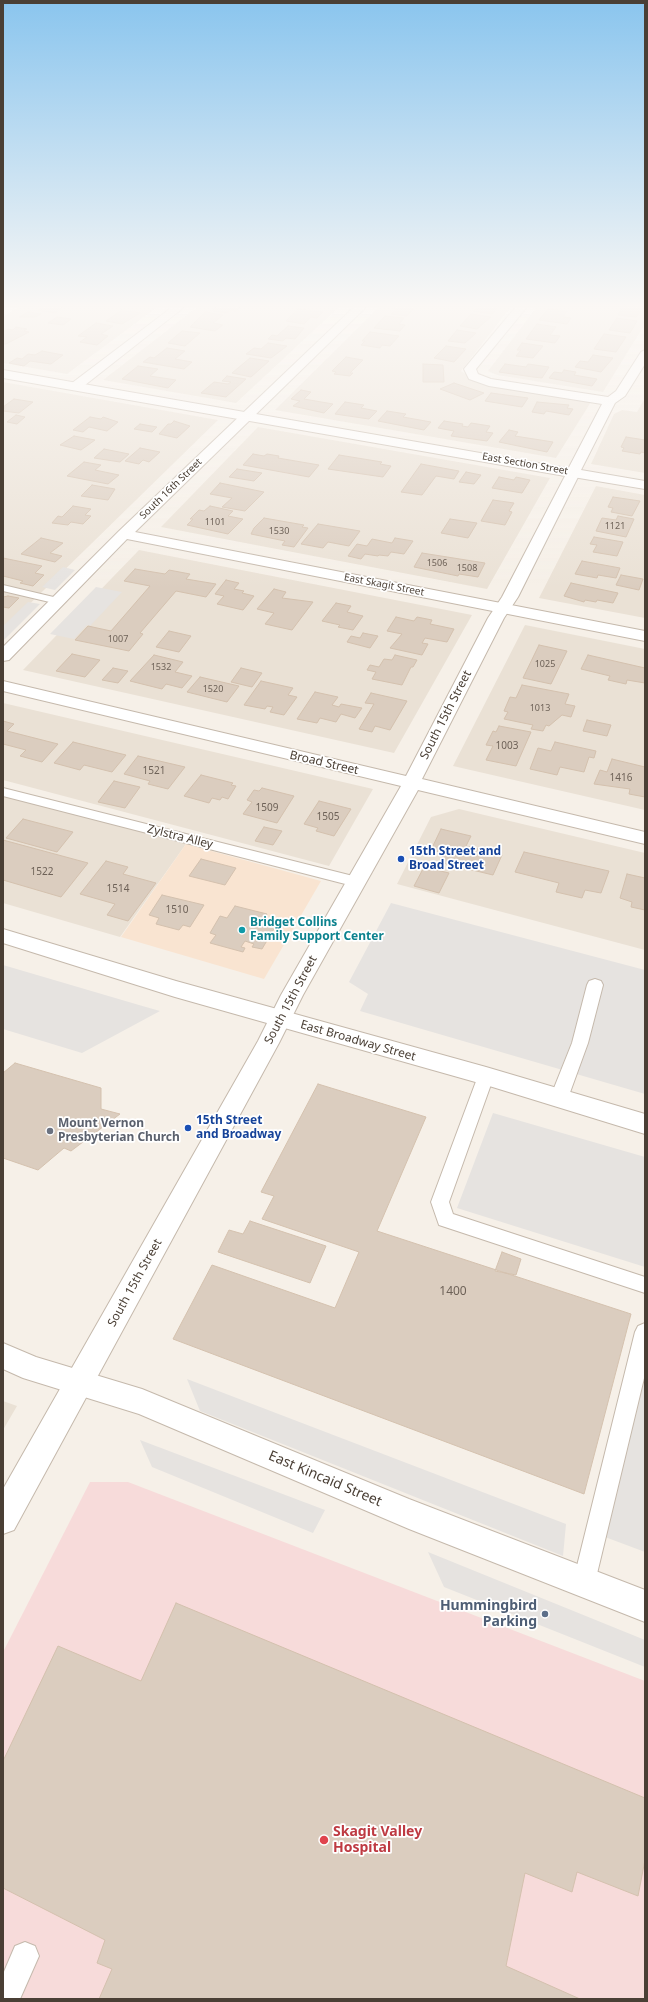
<!DOCTYPE html>
<html>
<head>
<meta charset="utf-8">
<style>
	body { margin:0 }
	#map { position:relative; width:648px; height:2002px; overflow:hidden; background:#f6f0e8; font-family:"Noto Sans",sans-serif }
	canvas { display:block }
	.frame { position:absolute; inset:0; border:4px solid #4a3f35; pointer-events:none }
</style>
</head>
<body>
<div id="map">
<canvas width="648" height="2002"></canvas>
<div class="frame"></div>
</div>
<script>
const ctx = document.querySelector('canvas').getContext('2d');
ctx.lineJoin = 'round';
function fillPath(path, color) { ctx.fillStyle = color; ctx.fill(path, 'evenodd'); }
const shape = rows => new Path2D(rows.map(r => 'M' + r).join(''));
function stroke(path, color, width, dash) { ctx.strokeStyle = color; ctx.lineWidth = width; ctx.lineCap = dash ? 'butt' : 'round'; ctx.setLineDash(dash || []); ctx.stroke(path); }
function drawText(font, color, halo, rows, align = 'center') {
  ctx.font = font + ' "Noto Sans",sans-serif'; ctx.lineWidth = 3.5; ctx.setLineDash([]); ctx.textBaseline = 'middle'; ctx.strokeStyle = halo; ctx.fillStyle = color; for (const [text, x, y, turn = 0] of rows) {
    ctx.save(); ctx.translate(x, y); ctx.rotate((+turn || 0) * Math.PI / 180); ctx.textAlign = isNaN(turn) ? turn : align; if (halo) ctx.strokeText(text, 0, 0); ctx.fillText(text, 0, 0); ctx.restore();
  }
}
fillPath(shape([
	[17,308,156,308,67,374,3,363,3,317],
	[196,308,338,308,236,403,103,380],
	[378,308,510,308,461,371,483,384,591,402,556,458,275,410],
	[536,308,645,308,645,324,603,392,497,375,488,371],
	[3,382,218,420,3,630],
	[645,398,645,473,591,464,614,414,622,410,637,412],
	[258,427,550,478,487,589,161,527],
	[596,486,645,495,645,618,539,598],
	[139,550,472,615,394,753,23,670],
	[525,625,645,649,645,810,453,766],
	[3,703,373,789,329,866,3,780],
	[3,795,186,844,120,937,3,903],
	[459,809,645,853,645,950,397,884,431,817],
	[3,1401,17,1406,3,1430]
]), '#eae1d5');
fillPath(shape([
	[186,844,321,881,264,979,121,937]
]), '#f9e4d1');
fillPath(shape([
	[90,1482,128,1482,645,1681,645,1999,3,1999,3,1652]
]), '#f7dbda');
fillPath(shape([
	[63,567,75,570,55,590,42,587],
	[96,587,122,592,90,626,87,625,74,639,50,634],
	[28,602,40,604,3,641,3,626],
	[391,903,645,970,645,1094,360,1011,368,994,349,982],
	[3,965,139,1005,160,1011,82,1053,3,1029],
	[493,1113,645,1157,645,1267,457,1208],
	[645,1363,645,1552,605,1537],
	[187,1379,566,1524,563,1556,200,1411],
	[140,1440,325,1510,313,1533,152,1467],
	[428,1552,645,1640,645,1667,444,1587]
]), '#e6e3e0');
const building = shape([
	[40,308,62,308,55,313,38,310,40,308],
	[215,308,240,308,236,311,229,310,227,313,213,311,215,308],
	[394,308,414,308,407,316,391,314,396,309,394,308],
	[476,308,497,308,492,314,473,311,476,308],
	[622,308,643,308,636,317,618,315,622,308],
	[298,309,323,312,317,318,311,317,304,324,286,321,298,309],
	[548,309,567,311,563,317,571,318,567,324,539,320,548,309],
	[122,310,140,313,122,324,106,321,122,310],
	[28,312,41,314,35,317,19,317,28,312],
	[205,312,223,315,213,323,223,325,215,331,190,327,205,312],
	[471,314,491,317,477,329,460,326,471,314],
	[385,316,404,318,399,324,405,325,400,331,374,328,385,316],
	[57,317,71,319,63,325,48,323,57,317],
	[617,318,637,321,630,333,609,330,617,318],
	[96,323,113,326,101,334,108,336,97,345,80,342,87,337,78,336,96,323],
	[537,324,556,327,550,335,560,336,555,343,526,339,537,324],
	[288,326,304,328,295,339,286,338,283,341,268,339,272,335,277,336,288,326],
	[16,327,27,329,24,331,29,332,6,344,3,344,3,332,8,329,13,330,16,327],
	[457,330,476,333,465,343,448,341,457,330],
	[182,331,200,333,185,346,168,343,182,331],
	[370,332,399,336,390,346,382,345,380,348,361,345,365,341,362,341,370,332],
	[604,334,626,337,616,352,594,349,604,334],
	[268,343,287,346,271,358,246,354,254,348,261,349,268,343],
	[522,343,543,346,533,358,516,356,521,350,517,350,522,343],
	[446,346,466,349,454,362,434,358,446,346],
	[167,348,185,351,175,359,192,362,184,369,143,362,150,357,154,358,167,348],
	[42,351,63,355,51,364,30,361,24,366,9,363,17,358,22,359,28,354,35,355,42,351],
	[593,355,613,358,601,372,575,367,580,361,588,362,593,355],
	[346,357,363,360,350,373,353,373,350,376,334,374,336,372,332,371,346,357],
	[250,358,269,361,251,377,232,373,250,358],
	[423,364,443,365,444,382,423,382,423,364],
	[505,364,526,367,528,364,549,367,542,378,533,377,499,372,505,364],
	[138,366,158,369,150,376,176,380,168,388,122,379,138,366],
	[564,370,576,372,574,375,597,379,592,386,549,378,554,372,562,373,564,370],
	[227,376,246,379,226,397,201,393,214,382,228,384,231,382,222,381,227,376],
	[454,383,484,393,470,400,440,389,454,383],
	[301,390,311,392,304,399,333,404,324,413,293,406,300,401,291,399,301,390],
	[491,393,528,398,522,407,485,401,491,393],
	[14,399,33,402,19,413,3,411,5,407,3,407,14,399],
	[345,402,364,405,361,408,377,411,369,419,335,414,345,402],
	[537,402,569,405,567,408,573,409,569,415,546,411,544,414,532,412,537,402],
	[387,411,406,414,403,417,431,422,424,430,378,421,387,411],
	[16,415,25,417,17,424,7,422,16,415],
	[90,417,101,419,103,417,118,422,107,431,89,427,83,432,73,430,90,417],
	[174,421,190,426,177,438,159,434,168,424,171,424,174,421],
	[444,421,463,424,462,426,468,427,471,423,490,426,486,432,493,433,487,441,451,436,454,431,438,428,444,421],
	[140,424,157,427,152,432,134,429,140,424],
	[509,430,518,432,515,436,553,442,547,452,499,442,509,430],
	[74,436,95,440,81,450,60,445,74,436],
	[626,437,645,440,645,453,641,452,640,454,622,451,624,448,621,447,626,437],
	[140,448,160,452,149,462,143,460,139,464,125,461,140,448],
	[104,449,129,454,120,462,94,458,104,449],
	[253,454,264,456,267,454,279,456,278,458,319,465,309,477,243,465,253,454],
	[339,455,382,462,380,464,391,466,383,477,328,469,339,455],
	[84,462,101,465,95,470,119,475,108,484,67,476,84,462],
	[421,464,459,471,454,479,436,476,422,495,401,492,421,464],
	[237,469,262,473,254,481,229,477,237,469],
	[466,472,481,475,474,484,459,482,466,472],
	[499,477,514,480,516,477,530,480,522,493,492,488,499,477],
	[220,483,264,492,245,511,222,507,232,498,210,494,220,483],
	[92,485,115,489,108,500,81,496,92,485],
	[613,497,640,501,632,516,611,512,613,508,608,507,613,497],
	[493,500,514,503,509,511,512,512,505,525,481,521,493,500],
	[73,506,91,509,85,515,91,516,83,524,71,522,68,525,52,523,58,516,62,517,73,506],
	[210,506,233,511,228,516,243,519,228,534,187,525,193,519,190,519,199,510,204,511,210,506],
	[618,516,634,519,626,537,596,531,602,518,616,520,618,516],
	[264,518,304,525,302,527,308,528,294,547,282,545,285,541,251,534,254,528,264,518],
	[450,519,477,523,468,538,441,533,450,519],
	[318,524,360,531,349,546,328,542,323,548,301,544,318,524],
	[594,537,623,542,617,556,593,552,597,545,590,544,594,537],
	[41,538,63,543,50,553,62,556,55,562,21,554,41,538],
	[395,538,413,541,404,554,391,552,388,556,379,555,378,556,365,554,361,559,348,556,357,544,367,546,372,539,392,543,395,538],
	[422,553,485,563,478,577,459,574,458,576,414,567,422,553],
	[3,558,42,566,35,573,44,575,33,586,20,583,23,581,3,576,3,558],
	[582,561,620,568,616,578,598,575,597,578,575,574,582,561],
	[135,569,165,574,169,570,190,574,186,579,216,584,206,597,176,591,140,633,143,634,129,651,75,640,88,626,111,631,150,586,124,581,135,569],
	[621,575,643,579,639,590,616,585,621,575],
	[226,580,239,583,234,589,244,591,242,593,254,596,243,610,217,604,224,596,215,594,226,580],
	[571,583,618,593,613,603,597,600,596,602,585,600,584,602,564,596,571,583],
	[274,589,286,592,282,598,313,602,292,630,265,624,274,613,257,609,274,589],
	[8,596,19,598,9,608,3,607,3,597,8,596],
	[336,603,351,606,347,612,363,616,353,630,338,627,340,625,322,621,336,603],
	[396,617,414,621,417,617,432,620,430,624,454,629,447,642,425,638,422,643,428,644,422,655,390,648,402,634,387,631,396,617],
	[169,631,191,636,179,652,156,647,169,631],
	[363,633,378,636,370,648,347,642,351,636,360,638,363,633],
	[539,645,567,651,551,684,523,678,539,645],
	[72,654,100,660,85,677,56,671,72,654],
	[154,655,183,662,175,672,192,676,182,688,166,684,162,689,130,681,154,655],
	[395,655,417,660,413,667,411,667,402,685,372,679,376,672,367,670,370,665,379,667,384,659,392,660,395,655],
	[588,655,645,668,645,683,627,680,626,684,608,680,610,676,581,669,588,655],
	[113,668,128,671,118,683,102,680,113,668],
	[241,668,262,673,252,687,231,682,241,668],
	[200,677,239,686,227,702,187,692,200,677],
	[261,681,293,688,288,695,297,697,284,715,270,712,273,707,267,706,265,709,244,705,261,681],
	[522,685,569,694,565,704,575,706,571,717,562,715,549,726,546,725,543,731,531,729,533,725,504,719,508,712,504,711,510,697,516,698,522,685],
	[315,692,338,697,332,705,339,707,341,704,362,708,355,718,341,714,336,722,320,718,317,723,297,719,315,692],
	[371,693,407,701,390,730,375,726,372,732,359,729,374,704,365,703,371,693],
	[587,720,611,725,607,736,583,731,587,720],
	[3,721,14,724,7,731,58,744,42,762,20,756,26,750,3,744,3,721],
	[499,726,531,732,516,766,486,760,493,746,486,745,493,731,496,732,499,726],
	[73,742,126,755,112,772,84,765,80,770,54,763,73,742],
	[555,742,596,751,594,758,589,757,584,772,560,767,557,775,530,769,538,748,551,751,555,742],
	[138,756,185,767,168,789,148,784,150,781,124,774,138,756],
	[612,759,645,767,645,797,629,794,630,789,594,784,600,770,607,772,612,759],
	[201,775,233,783,231,785,236,786,228,799,222,797,220,800,212,798,209,803,184,796,201,775],
	[114,781,140,787,125,808,98,802,114,781],
	[262,788,294,796,277,823,243,814,252,802,247,800,254,790,259,791,262,788],
	[319,801,351,809,334,836,316,831,318,828,304,824,319,801],
	[23,819,73,832,57,852,6,838,23,819],
	[264,827,282,831,273,845,255,841,264,827],
	[441,829,471,836,466,846,502,855,493,875,439,862,444,853,431,850,441,829],
	[3,840,88,863,61,897,3,880,3,840],
	[524,852,609,871,601,893,585,890,582,898,556,892,559,883,515,872,524,852],
	[201,859,236,868,225,885,189,876,201,859],
	[106,861,128,867,123,874,156,883,128,921,107,915,115,904,80,894,106,861],
	[424,867,449,873,439,893,414,886,424,867],
	[627,874,645,878,645,910,631,907,632,902,620,898,627,874],
	[162,895,204,905,190,927,183,925,179,930,156,924,159,918,149,915,162,895],
	[235,906,267,914,261,924,275,927,262,949,252,947,254,944,245,941,241,947,245,948,243,952,210,943,216,935,210,933,220,916,227,918,235,906],
	[15,1063,101,1088,101,1109,120,1114,71,1151,64,1148,38,1170,3,1158,3,1073,15,1063],
	[318,1084,426,1117,377,1231,631,1314,584,1494,173,1339,212,1265,335,1308,359,1252,262,1219,274,1196,261,1192,318,1084],
	[250,1221,326,1246,310,1283,218,1252,229,1230,243,1234,250,1221],
	[502,1252,521,1259,516,1275,495,1271,502,1252],
	[176,1603,645,1798,645,1860,638,1896,577,1872,572,1892,525,1873,506,1966,580,1999,99,1999,112,1969,97,1963,105,1940,3,1888,3,1761,58,1646,141,1681,176,1603]
]);
fillPath(building, '#dbcdbf');
stroke(building, '#d4c1ae', 1);
const service = shape([
	[3,585,62,599,64,601,58,604,3,591,3,585],
	[3,788,357,877,362,879,364,882,362,885,357,887,3,796,3,788],
	[595,979,601,981,603,985,588,1043,568,1098,565,1103,559,1105,553,1103,550,1098,572,1043,587,985,589,981,595,979],
	[486,1069,492,1071,494,1076,449,1202,453,1214,645,1277,645,1293,439,1225,431,1202,478,1076,480,1071,486,1069],
	[645,1323,645,1374,595,1582,592,1590,584,1593,576,1590,573,1582,635,1332,638,1326,645,1323],
	[25,1942,35,1946,39,1956,20,1999,3,1999,3,1974,15,1946,25,1942]
]);
const minor = shape([
	[171,308,183,308,80,389,72,389,70,386,72,383,171,308],
	[353,308,365,308,135,532,645,631,645,641,127,539,9,660,3,661,3,647,119,531,353,308],
	[515,308,526,308,476,369,478,374,491,379,608,397,616,391,641,352,645,350,645,364,625,396,615,403,581,470,645,481,645,489,573,477,568,476,566,473,602,404,489,386,469,379,464,369,515,308],
	[3,929,176,981,486,1067,645,1114,645,1134,486,1085,175,997,3,943,3,929],
	[3,1343,36,1357,142,1389,409,1499,645,1590,645,1622,409,1529,139,1414,23,1378,3,1369,3,1343]
]);
const tertiary = shape([
	[3,370,578,470,580,473,518,597,504,618,422,779,645,832,645,844,418,790,303,995,279,1043,14,1530,3,1534,3,1489,258,1041,281,995,401,786,3,691,3,681,406,776,488,618,502,597,565,476,3,378,3,370]
]);
stroke(service, '#c5b9ac', 2);
stroke(minor, '#c5b9ac', 2);
stroke(tertiary, '#c5b9ac', 2);
fillPath(service, '#fff');
fillPath(minor, '#fff');
fillPath(tertiary, '#fff');
const sky = ctx.createLinearGradient(0, 0, 0, 589);
sky.addColorStop(0, '#8ac5ee');
sky.addColorStop(0.52, '#fbf8f5');
sky.addColorStop(1, '#fbf8f500');
ctx.fillStyle = sky;
ctx.fillRect(0, 0, 648, 589);
for (const [x, y, r, color] of [
	[401,859,4,"#1a4fb4"],
	[242,930,4,"#0f9aa8"],
	[188,1128,4,"#1a4fb4"],
	[50,1131,4,"#6b7280"],
	[545,1614,4,"#5c6f8a"],
	[324,1840,5,"#e0444e"]
]) { const dot = new Path2D(); dot.arc(x, y, r, 0, 2 * Math.PI); ctx.fillStyle = color; ctx.fill(dot); stroke(dot, '#fff', 1.5); }
drawText('9px', '#6e6258', null, [
	["1101",215,522],
	["1121",615,526],
	["1530",279,531],
	["1506",437,563],
	["1508",467,568],
	["1007",118,639],
	["1025",545,664],
	["1532",161,667],
	["1520",213,689],
	["1013",540,708]
]);
drawText('10px', '#4a3f35', '#fff', [
	["East Section Street",525,464,10],
	["South 16th Street",171,489,-44],
	["East Skagit Street",384,585,11]
]);
drawText('10px', '#6e6258', null, [
	["1003",507,746],
	["1521",154,771],
	["1416",621,778],
	["1509",267,808],
	["1505",328,817],
	["1522",42,872],
	["1514",118,889],
	["1510",177,910]
]);
drawText('12px', '#4a3f35', '#fff', [
	["South 15th Street",446,715,-63],
	["Broad Street",324,763,13],
	["Zylstra Alley",180,837,14],
	["South 15th Street",291,1000,-62],
	["East Broadway Street",358,1041,16],
	["South 15th Street",135,1283,-61]
]);
drawText('bold 12px', '#164399', '#fff', [
	["15th Street and",409,852],
	["Broad Street",409,866],
	["15th Street",196,1121],
	["and Broadway",196,1135]
], 'left');
drawText('bold 12px', '#0d838f', '#fff', [
	["Bridget Collins",250,923],
	["Family Support Center",250,937]
], 'left');
drawText('bold 12px', '#5b616d', '#fff', [
	["Mount Vernon",58,1124],
	["Presbyterian Church",58,1138]
], 'left');
drawText('12px', '#6e6258', null, [
	["1400",453,1292]
]);
drawText('14px', '#4a3f35', '#fff', [
	["East Kincaid Street",325,1479,23]
]);
drawText('bold 14px', '#4e5e75', '#fff', [
	["Hummingbird",537,1606],
	["Parking",537,1622]
], 'right');
drawText('bold 14px', '#be3a42', '#fff', [
	["Skagit Valley",333,1832],
	["Hospital",333,1848]
], 'left');
</script>
</body>
</html>
